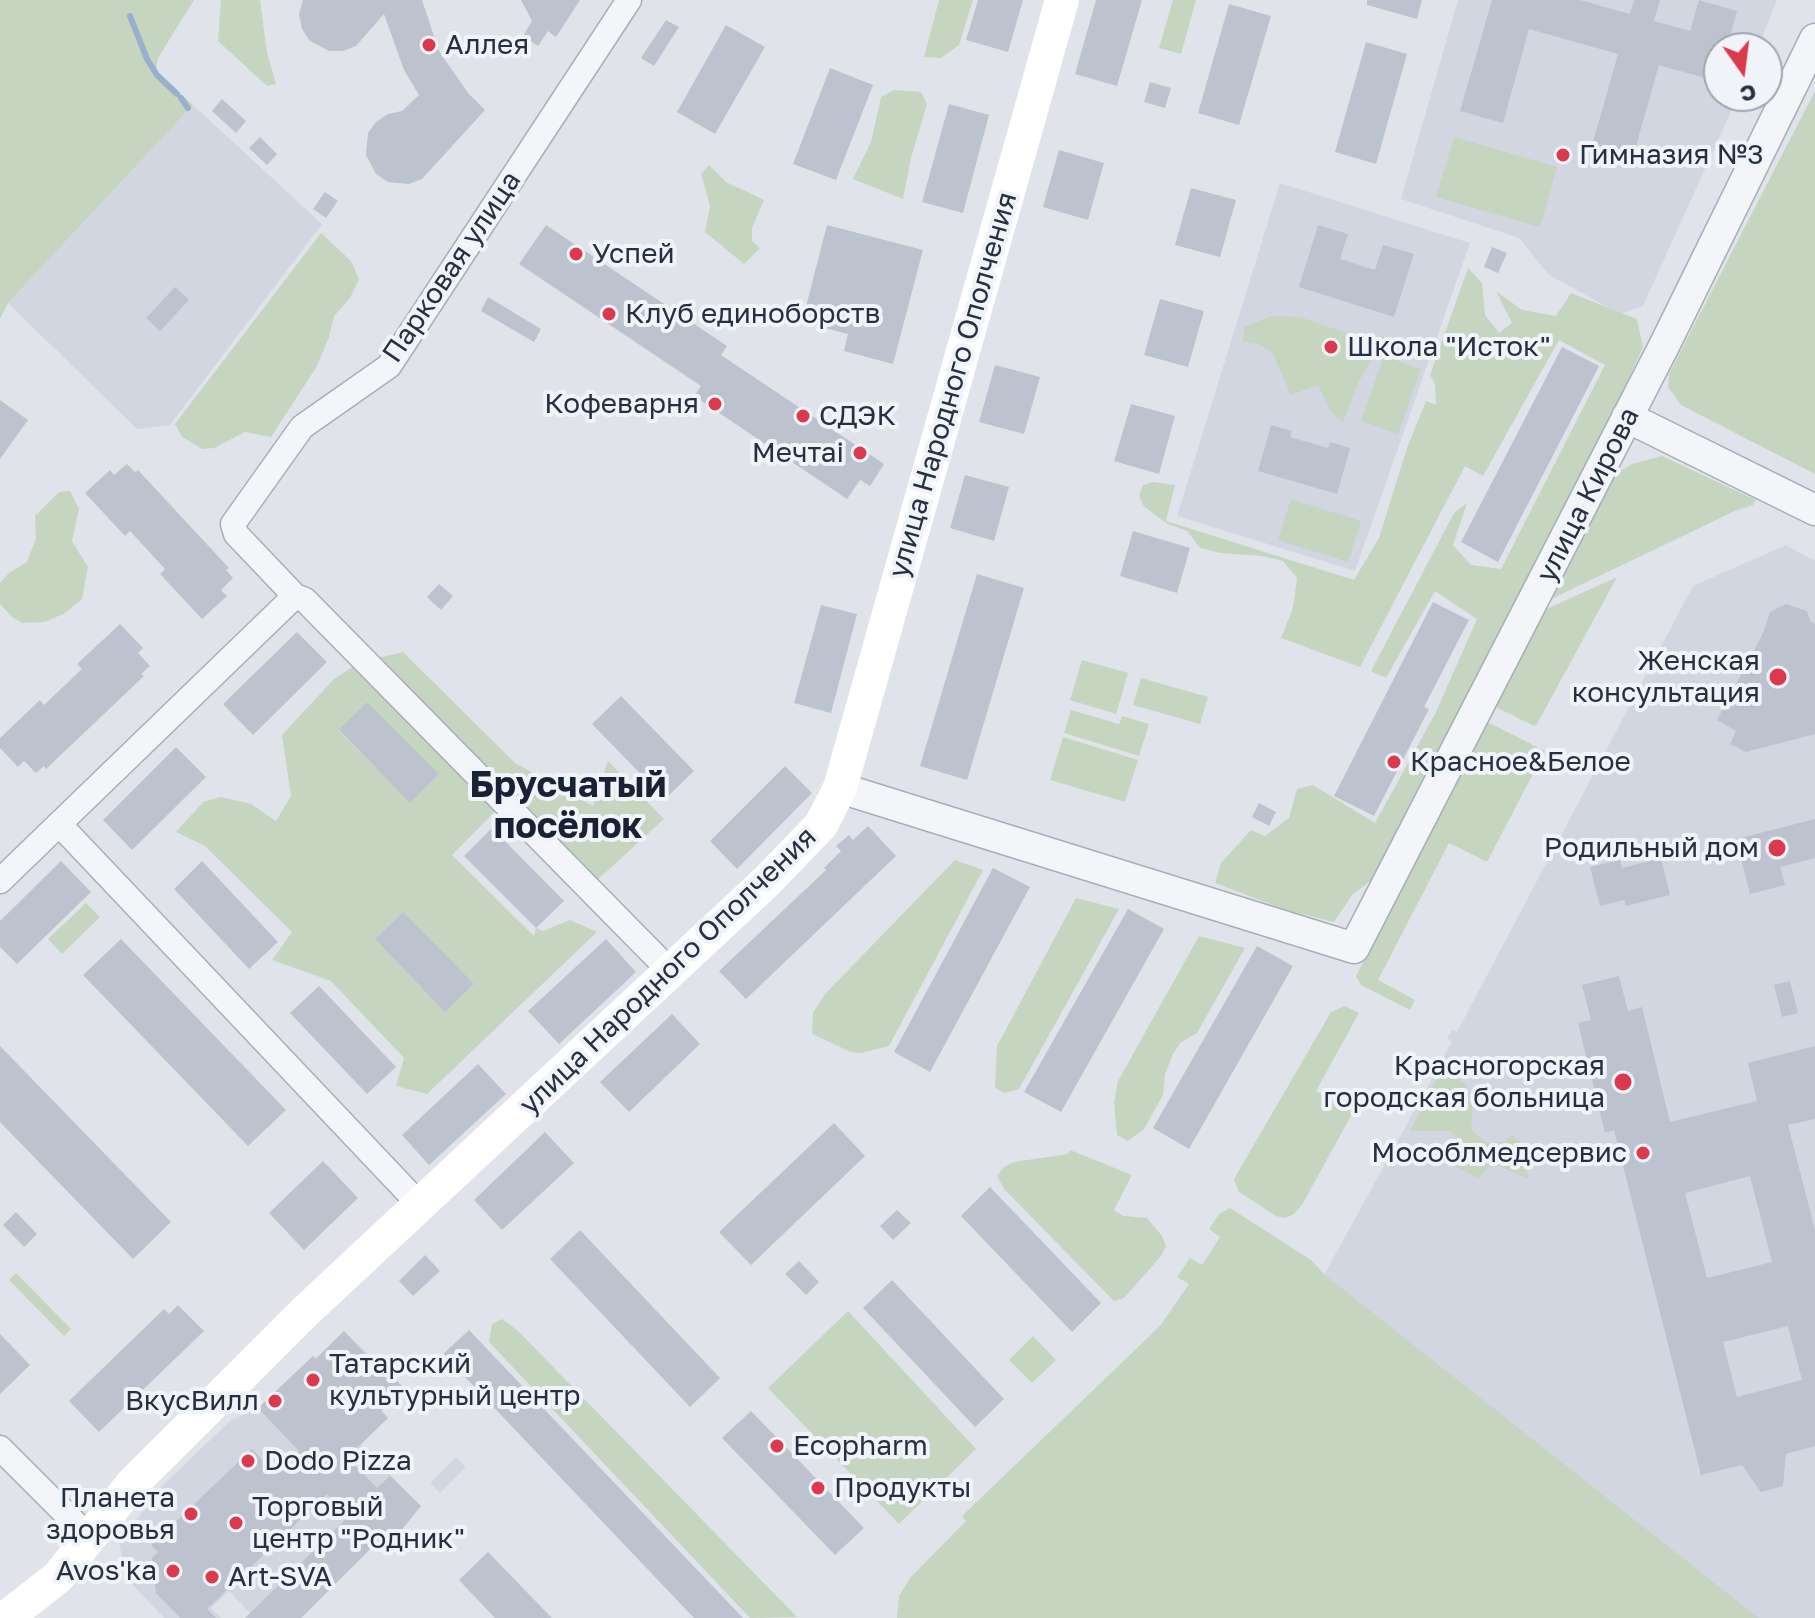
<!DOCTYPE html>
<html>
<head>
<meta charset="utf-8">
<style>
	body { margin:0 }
	#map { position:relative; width:1815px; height:1618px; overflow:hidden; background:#e0e4ea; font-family:"Golos Text",sans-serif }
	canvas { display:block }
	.north { position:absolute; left:1703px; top:32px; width:80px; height:80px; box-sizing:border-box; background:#f0f3f7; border:2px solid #a0a5af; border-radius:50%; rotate:166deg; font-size:22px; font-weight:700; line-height:32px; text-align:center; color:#273043 }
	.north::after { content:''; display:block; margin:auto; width:28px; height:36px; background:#db394d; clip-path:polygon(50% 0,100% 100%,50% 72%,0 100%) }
</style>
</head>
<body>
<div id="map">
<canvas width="1815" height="1618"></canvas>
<div class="north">С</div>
</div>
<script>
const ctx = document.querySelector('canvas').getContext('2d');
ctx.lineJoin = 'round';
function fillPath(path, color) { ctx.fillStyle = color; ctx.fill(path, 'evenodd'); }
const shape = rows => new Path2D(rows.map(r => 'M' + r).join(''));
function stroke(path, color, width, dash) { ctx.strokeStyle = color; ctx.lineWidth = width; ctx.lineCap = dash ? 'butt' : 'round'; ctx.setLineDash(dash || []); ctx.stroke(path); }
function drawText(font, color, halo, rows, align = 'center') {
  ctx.font = font + ' "Golos Text",sans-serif'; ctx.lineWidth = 8; ctx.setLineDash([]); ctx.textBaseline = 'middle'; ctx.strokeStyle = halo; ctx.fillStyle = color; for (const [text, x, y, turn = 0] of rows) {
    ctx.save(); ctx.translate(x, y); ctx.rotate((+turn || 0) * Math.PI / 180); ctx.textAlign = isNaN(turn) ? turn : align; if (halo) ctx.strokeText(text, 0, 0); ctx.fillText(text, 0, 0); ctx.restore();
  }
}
fillPath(shape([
	[1458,0,1777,0,1758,48,1719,48,1719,96,1738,96,1643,306,1620,314,1549,275,1519,238,1401,199],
	[193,105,322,224,170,425,137,429,8,303],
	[1280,183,1470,243,1355,571,1177,516],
	[1786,545,1815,561,1815,1618,1759,1618,1324,1275,1452,1042,1447,1038,1452,1030,1457,1032,1693,586],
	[344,1331,405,1389,382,1411,388,1418,361,1445,421,1506,385,1550,377,1543,301,1618,250,1613,229,1591,211,1608,221,1618,164,1618,127,1579,119,1543,162,1486,231,1420,258,1408,313,1356,316,1358],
	[456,1457,466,1467,440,1493,430,1483]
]), '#d2d6e0');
fillPath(shape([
	[0,0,194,0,158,58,156,71,193,105,8,303,0,319],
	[221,0,260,0,267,53,276,84,267,86,218,41],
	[939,0,973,0,959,45,941,58,924,57],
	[1173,0,1196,0,1181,54,1159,48],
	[894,90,921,92,927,104,911,158,903,199,853,179,871,142,881,97],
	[1815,91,1815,474,1681,405,1668,387,1669,374],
	[1454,137,1557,167,1540,227,1436,197],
	[709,165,726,182,764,200,752,228,752,241,760,248,744,264,705,232,710,206,701,174],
	[321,233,351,261,359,279,350,298,334,316,329,337,317,366,271,437,245,432,214,448,202,449,182,437,175,424],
	[1468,268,1482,283,1485,315,1499,333,1512,323,1496,291,1522,310,1556,316,1571,293,1637,319,1643,347,1532,592,1388,867,1352,895,1334,922,1286,910,1215,883,1221,863,1251,830,1265,836,1289,818,1297,789,1313,785,1375,823,1435,714,1477,619,1435,591,1386,678,1371,671,1454,513,1467,503,1453,545,1471,565,1501,569,1605,365,1559,340,1483,476,1465,466,1360,667,1281,638,1293,608,1297,578,1283,561,1262,556,1220,553,1200,548,1187,531,1168,524,1151,512,1143,505,1139,496,1143,485,1153,482,1175,485,1166,521,1354,580,1379,538,1407,448,1426,401,1436,405,1435,384,1430,375],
	[1271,316,1300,317,1355,336,1388,337,1409,347,1376,352,1359,381,1343,422,1331,412,1318,385,1291,395,1272,352,1259,344,1243,342,1244,327],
	[1384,356,1421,369,1398,434,1361,421],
	[1662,456,1756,500,1753,505,1735,511,1545,602,1607,483,1618,472,1632,464],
	[70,491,79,509,72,541,88,567,82,599,65,613,45,622,22,623,12,617,0,604,0,583,9,573,27,562,36,538,35,516,59,492],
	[1291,499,1361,521,1348,562,1278,540],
	[1617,577,1537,724,1534,726,1494,706,1540,612],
	[403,652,515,763,593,806,608,761,664,819,594,883,511,795,452,855,534,936,536,928,543,931,570,920,597,932,427,1094,396,1086,404,1058,331,981,272,960,292,932,205,846,176,832,203,802,221,797,251,804,276,821,291,796,282,735,334,679,359,663],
	[367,702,439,774,410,802,339,731],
	[403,912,473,984,445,1011,375,939],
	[1082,660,1128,673,1116,714,1070,700],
	[1141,678,1208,697,1200,724,1133,705],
	[1071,710,1119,724,1122,716,1149,724,1139,756,1064,733],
	[1485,721,1545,751,1487,862,1449,843,1378,980,1415,1000,1410,1010,1361,985,1356,976],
	[1063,737,1138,760,1125,802,1050,780],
	[955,860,983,870,889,1046,861,1053,851,1052,812,1034,813,1013,825,994],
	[1076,898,1119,909,1019,1089,1004,1093,995,1088,997,1046],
	[86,903,100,917,62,954,48,939],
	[1199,936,1245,948,1197,1033,1180,1043,1173,1054,1165,1074,1163,1095,1144,1129,1128,1141,1117,1135,1114,1102,1118,1081],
	[1345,1006,1359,1013,1316,1091,1353,1112,1302,1205,1294,1214,1285,1218,1276,1216,1239,1192,1234,1179,1331,1012],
	[1439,1075,1455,1077,1467,1085,1469,1100,1473,1106,1471,1130,1489,1144,1504,1142,1512,1135,1522,1143,1529,1179,1498,1166,1489,1167,1478,1178,1447,1162,1449,1154,1459,1143,1456,1136,1450,1131,1410,1131],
	[1070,1150,1132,1175,1114,1210,1123,1216,1147,1218,1162,1236,1166,1246,1161,1256,1124,1298,1114,1301,1004,1189,997,1176,1004,1167,1014,1162,1068,1154],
	[1230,1208,1311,1260,1325,1275,1759,1618,897,1618,899,1596,910,1578,966,1521,962,1516,1160,1326,1189,1284,1177,1277,1190,1258,1202,1265,1220,1237,1209,1229,1219,1214],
	[16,1273,71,1329,64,1336,9,1280],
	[848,1311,976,1449,899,1524,768,1388],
	[502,1319,517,1330,797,1617,750,1618,489,1342,492,1324],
	[1033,1336,1056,1360,1032,1383,1009,1360]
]), '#c5d5c0');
stroke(shape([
	[130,16,147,59,157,75,177,94],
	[181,98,188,108]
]), '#97b0ce', 6);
fillPath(shape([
	[303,0,422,0,439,51,468,93,485,110,422,179,409,184,388,182,376,174,366,155,368,133,376,122,388,114,402,111,419,95,404,70,384,14,356,46,343,51,329,51,310,41,302,29,299,14],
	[521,0,580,0,556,37,548,31,538,46,523,36,532,21],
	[978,0,1023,0,1008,52,966,40],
	[1096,0,1142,0,1117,86,1075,74],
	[1367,0,1422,0,1417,19,1367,5],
	[1492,0,1580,0,1630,14,1634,0,1660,0,1654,21,1690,31,1699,0,1737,11,1727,48,1719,48,1719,82,1659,65,1632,160,1591,149,1618,54,1529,29,1503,123,1460,111],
	[1229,4,1271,16,1239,125,1198,113],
	[666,20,679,27,654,66,641,58],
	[726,25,765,47,715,134,677,112],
	[1366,42,1407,54,1376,164,1335,152],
	[830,68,873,85,836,180,793,164],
	[1150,82,1171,88,1165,108,1144,102],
	[222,99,246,121,236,133,212,111],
	[949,104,989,115,963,213,922,202],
	[260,137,277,154,267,165,249,148],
	[1059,150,1104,163,1088,220,1043,207],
	[1191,188,1236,200,1220,257,1175,245],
	[325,192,338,201,326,218,313,209],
	[546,225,727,346,721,355,884,464,870,486,860,480,847,499,694,396,701,386,519,264],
	[827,225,923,250,893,364,844,351,848,334,802,322],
	[1318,225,1348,234,1340,259,1375,270,1383,245,1414,254,1394,317,1299,287],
	[1492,247,1507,253,1498,273,1484,267],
	[175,287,189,300,160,331,146,318],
	[488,297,541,329,534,342,481,311],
	[1160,299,1204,311,1188,367,1144,355],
	[1562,347,1599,366,1498,562,1461,542],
	[995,365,1040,377,1024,434,979,422],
	[0,400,28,420,0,459],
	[1131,404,1175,416,1159,474,1114,461],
	[1271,425,1292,431,1290,437,1328,448,1330,442,1350,448,1337,494,1258,471],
	[127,464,135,472,138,470,229,568,226,570,233,578,221,590,227,596,202,619,160,574,165,569,130,531,125,536,85,493,110,470,114,475],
	[965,475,1009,487,994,541,950,528],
	[1133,531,1190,548,1177,593,1120,576],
	[977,574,1024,588,967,780,920,766],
	[439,584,453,596,441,610,427,597],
	[1433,602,1469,620,1424,707,1429,709,1374,816,1334,796],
	[1786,604,1807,611,1810,621,1815,624,1815,734,1746,752,1730,744,1736,731,1717,720,1763,633,1770,612],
	[821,605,857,614,831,713,794,703],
	[120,624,143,648,138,653,150,666,141,674,144,676,46,769,44,766,36,773,24,761,18,767,0,748,0,738,40,700,44,705,82,669,77,664],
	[297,632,327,662,253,735,223,704],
	[621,696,694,771,665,799,592,724],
	[367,702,439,774,410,803,339,730],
	[176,747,206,777,132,850,103,820],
	[785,766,812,793,737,869,710,841],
	[1259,803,1276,812,1269,826,1252,817],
	[1815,819,1815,858,1780,867,1785,885,1750,894,1736,839],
	[868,826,896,856,746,999,719,971,826,870,824,868,841,851,836,846,849,835,853,840],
	[492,828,564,901,536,928,464,856],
	[1661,858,1670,895,1626,906,1624,900,1600,906,1590,867,1620,860,1622,868],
	[61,861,91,892,17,964,0,947,0,921],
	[202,861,278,942,249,969,174,889],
	[993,868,1030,887,930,1072,894,1052],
	[1128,909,1164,929,1061,1112,1024,1092],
	[403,912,474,984,445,1012,375,939],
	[121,939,286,1110,248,1146,83,975],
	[606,939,636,972,559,1044,528,1011],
	[1257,946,1293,966,1189,1149,1153,1128],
	[1619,976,1628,1011,1642,1007,1670,1122,1757,1101,1748,1063,1815,1046,1815,1119,1788,1125,1815,1230,1815,1446,1786,1454,1783,1486,1761,1492,1742,1465,1701,1475,1614,1130,1605,1133,1578,1023,1591,1020,1582,985],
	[1750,1176,1772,1262,1707,1278,1685,1193],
	[1788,1326,1802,1380,1737,1397,1723,1342],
	[1790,981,1798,1013,1782,1017,1774,985],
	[319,986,396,1067,367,1094,290,1013],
	[672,1014,700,1044,629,1112,600,1082],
	[0,1046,171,1222,133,1259,0,1122],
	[478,1064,506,1094,429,1165,402,1135],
	[834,1123,865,1156,751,1265,719,1232],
	[545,1132,574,1163,502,1230,474,1200],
	[323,1161,358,1198,304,1250,269,1213],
	[990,1187,1101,1303,1072,1332,961,1216],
	[897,1210,911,1223,893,1240,880,1226],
	[16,1212,37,1234,24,1247,3,1225],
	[580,1230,720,1378,690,1407,550,1259],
	[425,1255,440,1271,413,1296,399,1281],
	[799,1261,819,1282,806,1295,785,1274],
	[892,1280,1004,1399,975,1427,863,1308],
	[178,1305,204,1331,99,1432,69,1401,164,1309,169,1314],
	[469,1330,743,1618,694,1618,443,1354],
	[344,1331,387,1377,390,1374,405,1389,381,1411,388,1418,347,1457,377,1488,390,1476,421,1506,385,1550,377,1542,301,1618,245,1618,349,1516,327,1494,207,1609,216,1618,180,1618,156,1593,152,1558,158,1552,151,1545,252,1449,275,1474,299,1451,258,1408,313,1356,316,1359],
	[0,1334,30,1365,0,1394],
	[751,1411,864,1528,835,1555,722,1438],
	[488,1552,552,1618,495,1618,459,1580]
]), '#bcc2ce');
const minor = shape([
	[295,596,305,600,670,971],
	[59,824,420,1205],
	[0,881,295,596,236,534,233,524,302,427,389,366,629,0],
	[0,1448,91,1539]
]);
const tertiary = shape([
	[1627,417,1815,510],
	[840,788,1354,948,1664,346,1815,39]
]);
stroke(minor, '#a8aeb8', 27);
stroke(tertiary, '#a8aeb8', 33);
stroke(minor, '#f3f5f8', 24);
stroke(tertiary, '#f3f5f8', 30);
stroke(shape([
	[6,1618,58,1577,132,1484,309,1308,768,880,821,825,840,788,1062,0]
]), '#fff', 34);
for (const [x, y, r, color] of [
	[429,45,8,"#db394d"],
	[1563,155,8,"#db394d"],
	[576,254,8,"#db394d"],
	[609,314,8,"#db394d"],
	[1331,347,8,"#db394d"],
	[715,404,8,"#db394d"],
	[803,416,8,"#db394d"],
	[860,453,8,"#db394d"],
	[1778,677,10,"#db394d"],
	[1394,762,8,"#db394d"],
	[1777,848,10,"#db394d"],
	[1623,1082,10,"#db394d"],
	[1643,1153,8,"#db394d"],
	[313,1380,8,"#db394d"],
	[275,1401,8,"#db394d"],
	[777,1446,8,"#db394d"],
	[248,1461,8,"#db394d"],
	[818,1488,8,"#db394d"],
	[191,1514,8,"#db394d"],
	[236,1523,8,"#db394d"],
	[173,1571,8,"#db394d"],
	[212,1577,8,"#db394d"]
]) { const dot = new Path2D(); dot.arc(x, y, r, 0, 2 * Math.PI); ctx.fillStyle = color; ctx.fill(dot); stroke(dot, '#f0f3f7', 3); }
drawText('28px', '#273043', '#f0f3f7', [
	["Аллея",445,45],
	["Гимназия №3",1579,155],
	["Успей",592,254],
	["Клуб единоборств",625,314],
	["Школа \"Исток\"",1347,347],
	["Кофеварня",699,404,"right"],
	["СДЭК",819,416],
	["Мечтаi",844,453,"right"],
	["Женская",1760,661,"right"],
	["консультация",1760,693,"right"],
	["Красное&Белое",1410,762],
	["Родильный дом",1759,848,"right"],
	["Красногорская",1605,1066,"right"],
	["городская больница",1605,1098,"right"],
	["Мособлмедсервис",1627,1153,"right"],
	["Татарский",329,1364],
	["культурный центр",329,1396],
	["ВкусВилл",259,1401,"right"],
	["Ecopharm",793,1446],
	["Dodo Pizza",264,1461],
	["Продукты",834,1488],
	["Планета",175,1498,"right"],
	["здоровья",175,1530,"right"],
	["Торговый",252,1507],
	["центр \"Родник\"",252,1539],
	["Avos'ka",157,1571,"right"],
	["Art-SVA",228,1577]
], 'left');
drawText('28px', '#273043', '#f0f3f7', [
	["Парковая улица",452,267,-56],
	["улица Народного Ополчения",953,385,-74],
	["улица Кирова",1588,495,-63],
	["улица Народного Ополчения",668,971,-44]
]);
drawText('bold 36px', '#192134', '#f0f3f7', [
	["Брусчатый",568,786],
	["посёлок",568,827]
]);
</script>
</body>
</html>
